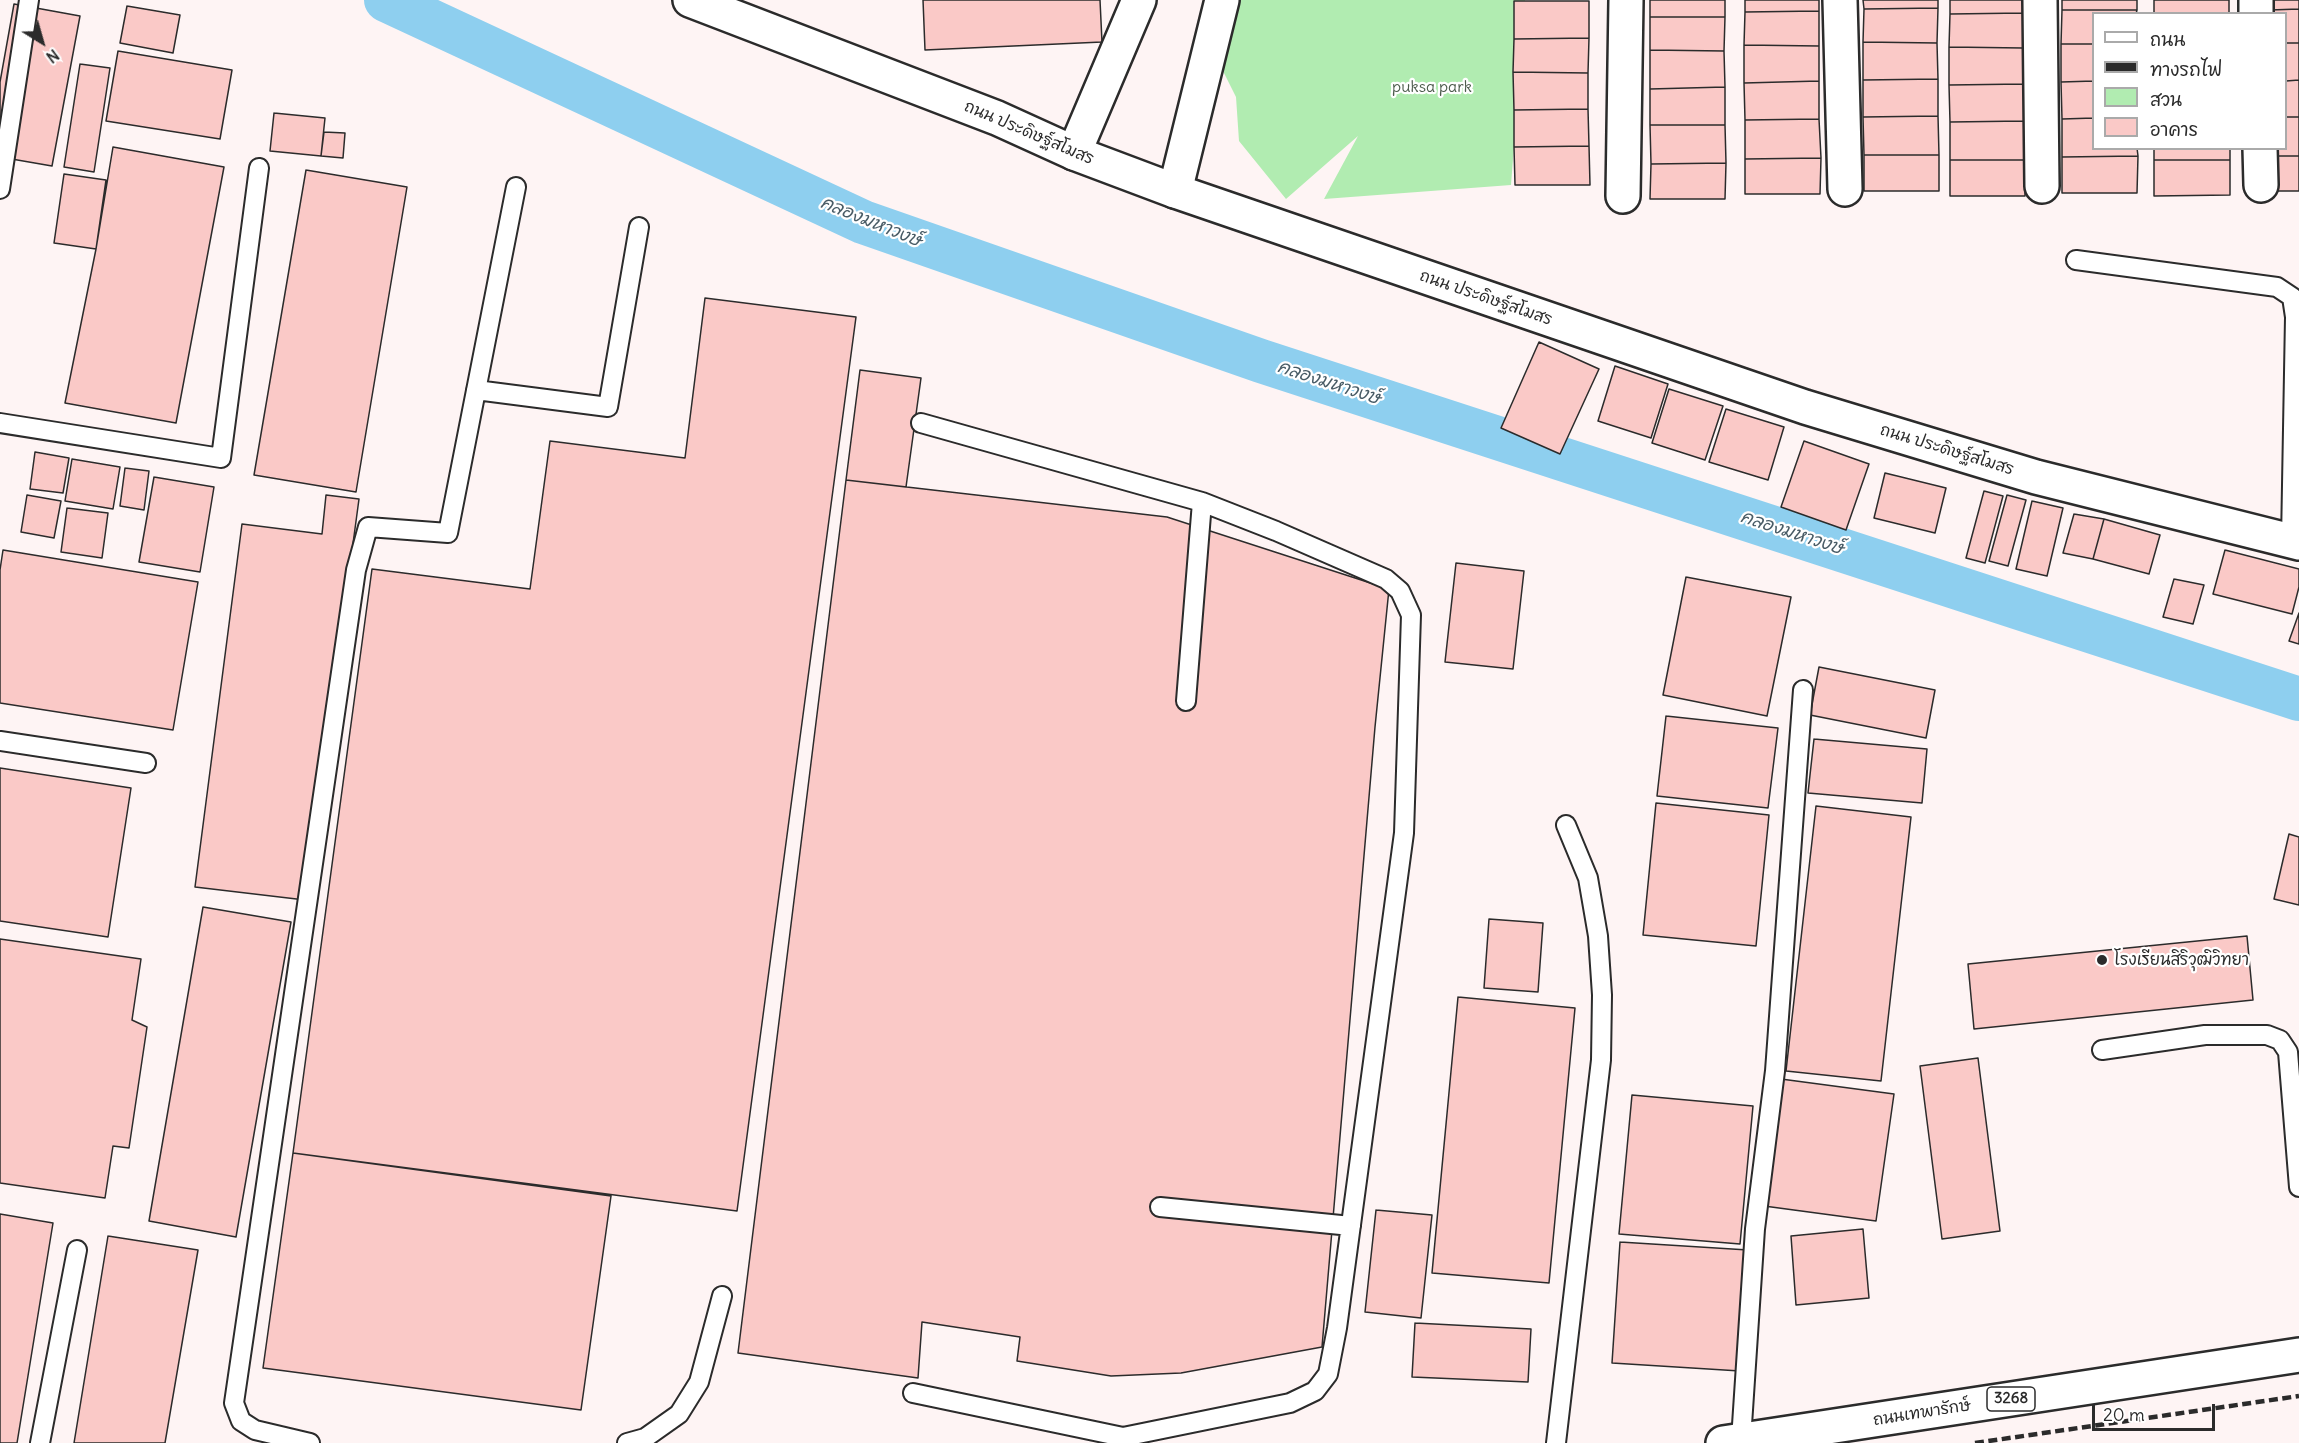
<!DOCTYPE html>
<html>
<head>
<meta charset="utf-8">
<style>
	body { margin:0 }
	#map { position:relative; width:2299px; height:1443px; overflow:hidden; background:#fef4f4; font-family:Delius,"Playpen Sans Thai",sans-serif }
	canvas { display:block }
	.legend { position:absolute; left:2092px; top:12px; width:195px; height:138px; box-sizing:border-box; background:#fff; border:2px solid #aaa; margin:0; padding:8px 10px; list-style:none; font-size:18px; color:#2b2b2b }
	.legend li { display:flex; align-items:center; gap:12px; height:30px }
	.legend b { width:30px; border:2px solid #aaa }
	.north { position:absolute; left:12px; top:12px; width:60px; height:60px; -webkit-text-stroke:4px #fff; paint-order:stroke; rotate:143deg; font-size:16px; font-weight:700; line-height:24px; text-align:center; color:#2b2b2b }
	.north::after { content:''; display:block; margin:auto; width:21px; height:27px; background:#2b2b2b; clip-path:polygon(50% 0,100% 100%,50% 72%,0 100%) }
	.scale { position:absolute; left:2092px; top:1404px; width:123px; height:27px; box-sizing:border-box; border:3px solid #2b2b2b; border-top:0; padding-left:8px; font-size:18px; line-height:21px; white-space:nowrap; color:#2b2b2b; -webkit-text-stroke:4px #fff; paint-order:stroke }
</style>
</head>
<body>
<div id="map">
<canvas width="2299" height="1443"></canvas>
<ul class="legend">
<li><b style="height:8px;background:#fff"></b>ถนน</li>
<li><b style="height:8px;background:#2b2b2b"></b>ทางรถไฟ</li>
<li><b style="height:16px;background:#b1ecb1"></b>สวน</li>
<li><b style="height:16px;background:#fac9c7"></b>อาคาร</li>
</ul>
<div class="north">N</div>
<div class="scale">20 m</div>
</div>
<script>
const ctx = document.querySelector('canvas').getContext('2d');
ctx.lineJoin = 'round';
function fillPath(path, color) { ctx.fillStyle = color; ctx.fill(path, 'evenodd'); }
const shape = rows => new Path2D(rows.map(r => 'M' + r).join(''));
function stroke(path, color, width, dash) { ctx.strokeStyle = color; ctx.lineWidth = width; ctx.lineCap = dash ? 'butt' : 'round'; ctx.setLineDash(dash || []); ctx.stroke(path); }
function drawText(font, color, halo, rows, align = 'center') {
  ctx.font = font + ' Delius,"Playpen Sans Thai",sans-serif'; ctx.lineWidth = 4.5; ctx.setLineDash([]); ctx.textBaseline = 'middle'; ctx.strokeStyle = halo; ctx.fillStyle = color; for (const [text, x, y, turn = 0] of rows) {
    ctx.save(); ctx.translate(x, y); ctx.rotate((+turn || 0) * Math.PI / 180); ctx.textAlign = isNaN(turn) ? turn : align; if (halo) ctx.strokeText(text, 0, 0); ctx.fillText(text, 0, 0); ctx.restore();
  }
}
fillPath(shape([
	[1226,0,1525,0,1511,185,1324,199,1358,136,1286,199,1239,141,1236,97,1217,59]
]), '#b1ecb1');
stroke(shape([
	[386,0,863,222,1261,361,2299,699]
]), '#8ecfef', 44);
const building = shape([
	[923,0,1100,0,1102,42,925,50,923,0],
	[1650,0,1725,0,1725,17,1650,17,1650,0],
	[1745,0,1819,0,1819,11,1745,12,1745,0],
	[1863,0,1938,0,1938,8,1864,9,1863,0],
	[1950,0,2024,0,2024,13,1950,14,1950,0],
	[2062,0,2137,0,2137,10,2062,10,2062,0],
	[2154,0,2229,0,2229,13,2154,14,2154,0],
	[2270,0,2299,0,2299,9,2270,10,2270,0],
	[1514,1,1589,1,1589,38,1514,39,1514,1],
	[14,4,80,16,52,166,0,157,0,82,14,4],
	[127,6,180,15,173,53,120,43,127,6],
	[1938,8,1937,43,1863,42,1864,9,1938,8],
	[2299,9,2299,43,2286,43,2286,14,2270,14,2270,10,2299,9],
	[2062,10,2137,10,2136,14,2094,14,2094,44,2061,44,2062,10],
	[1819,11,1819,46,1744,45,1745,12,1819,11],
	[2024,13,2023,48,1949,47,1950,14,2024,13],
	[1650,17,1725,17,1724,51,1650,50,1650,17],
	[1589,38,1588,73,1513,72,1514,39,1589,38],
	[1863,42,1937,43,1938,79,1863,80,1863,42],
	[2286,43,2299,43,2299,80,2286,81,2286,43],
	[2061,44,2094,44,2094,81,2061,82,2061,44],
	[1744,45,1819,46,1819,81,1744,83,1744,45],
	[1949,47,2023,48,2024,84,1949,85,1949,47],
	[1650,50,1724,51,1725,87,1650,89,1650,50],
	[118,51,232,70,220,139,106,121,118,51],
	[80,64,110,68,94,172,64,167,80,64],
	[1513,72,1588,73,1588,109,1514,110,1513,72],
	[1938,79,1938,116,1863,117,1863,80,1938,79],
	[2299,80,2299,117,2286,117,2286,81,2299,80],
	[1819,81,1819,119,1745,120,1744,83,1819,81],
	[2094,81,2094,118,2062,119,2061,82,2094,81],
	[2024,84,2024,121,1950,122,1949,85,2024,84],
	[1725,87,1725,125,1650,125,1650,89,1725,87],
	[1588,109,1589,146,1514,147,1514,110,1588,109],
	[274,113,325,118,321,156,270,151,274,113],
	[1938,116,1939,155,1864,155,1863,117,1938,116],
	[2286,117,2299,117,2299,156,2270,156,2270,148,2286,148,2286,117],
	[2094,118,2094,148,2137,148,2138,156,2062,157,2062,119,2094,118],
	[1819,119,1821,158,1745,159,1745,120,1819,119],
	[2024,121,2025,160,1950,160,1950,122,2024,121],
	[1650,125,1725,125,1726,163,1651,164,1650,125],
	[324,132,345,133,343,158,321,156,324,132],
	[1589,146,1590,185,1515,185,1514,147,1589,146],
	[113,147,224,167,176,423,65,403,96,249,113,147],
	[2154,148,2230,148,2230,160,2154,160,2154,148],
	[1864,155,1939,155,1939,191,1864,191,1864,155],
	[2138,156,2137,193,2062,193,2062,157,2138,156],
	[2270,156,2299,156,2299,191,2270,191,2270,156],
	[1821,158,1820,194,1745,194,1745,159,1821,158],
	[1950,160,2025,160,2025,196,1950,196,1950,160],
	[2154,160,2230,160,2230,195,2154,196,2154,160],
	[1726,163,1725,199,1650,199,1651,164,1726,163],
	[306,170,407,187,356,492,254,475,306,170],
	[64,174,106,180,96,249,54,243,64,174],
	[705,298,856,317,737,1211,293,1153,372,569,530,589,550,441,685,458,705,298],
	[1539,342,1599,369,1560,454,1501,428,1539,342],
	[1615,366,1668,384,1651,438,1598,421,1615,366],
	[860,370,921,378,906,487,846,480,860,370],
	[1669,389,1723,406,1705,460,1652,443,1669,389],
	[1726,409,1784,427,1768,480,1709,462,1726,409],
	[1804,441,1869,464,1846,530,1781,507,1804,441],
	[35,452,69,458,63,493,30,489,35,452],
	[72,459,120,467,113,509,65,501,72,459],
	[125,468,149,471,144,510,120,506,125,468],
	[1885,473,1946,488,1935,533,1874,518,1885,473],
	[154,477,214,487,200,572,139,562,154,477],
	[846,480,1167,517,1389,589,1375,727,1322,1347,1181,1373,1111,1376,1017,1361,1020,1337,922,1322,918,1378,738,1353,846,480],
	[1984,491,2003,496,1985,563,1966,558,1984,491],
	[27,495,61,501,54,538,21,532,27,495],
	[326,495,359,499,305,900,195,887,242,524,322,534,326,495],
	[2007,495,2026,500,2008,566,1989,561,2007,495],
	[2032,501,2063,508,2047,576,2016,569,2032,501],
	[67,508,108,513,102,558,61,552,67,508],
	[2074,514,2104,519,2093,559,2063,553,2074,514],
	[2104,519,2160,535,2149,574,2093,559,2104,519],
	[3,550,198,582,173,730,0,703,0,570,3,550],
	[2225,550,2299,569,2299,587,2292,614,2213,594,2225,550],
	[1456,563,1524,571,1513,669,1445,662,1456,563],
	[1686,577,1791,597,1767,716,1663,695,1686,577],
	[2174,579,2204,585,2193,624,2163,617,2174,579],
	[2299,613,2299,644,2289,641,2299,613],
	[1819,667,1935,690,1926,738,1810,715,1819,667],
	[1666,716,1778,728,1768,808,1657,796,1666,716],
	[1814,739,1927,749,1922,803,1808,793,1814,739],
	[0,768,131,788,108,937,0,921,0,768],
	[1656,803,1769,815,1756,946,1643,935,1656,803],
	[1816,806,1911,817,1881,1081,1786,1071,1816,806],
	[2289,834,2299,837,2299,905,2274,899,2289,834],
	[203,907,291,922,236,1237,149,1221,203,907],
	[1489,919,1543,923,1538,992,1484,988,1489,919],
	[2247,936,2253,1000,1974,1029,1968,964,2247,936],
	[0,939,141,959,132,1020,147,1027,129,1148,113,1146,105,1198,0,1183,0,939],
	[1458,997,1575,1008,1549,1283,1432,1273,1458,997],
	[1978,1058,2000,1231,1942,1239,1920,1066,1978,1058],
	[1781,1079,1894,1094,1876,1221,1764,1206,1781,1079],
	[1632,1095,1753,1106,1740,1244,1619,1234,1632,1095],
	[293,1153,611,1196,581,1410,263,1368,293,1153],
	[1376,1210,1432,1215,1421,1318,1365,1312,1376,1210],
	[0,1214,53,1223,17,1443,0,1443,0,1214],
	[1863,1229,1869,1298,1796,1305,1791,1236,1863,1229],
	[108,1236,198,1250,165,1443,74,1443,108,1236],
	[1620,1242,1748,1250,1740,1371,1612,1363,1620,1242],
	[1415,1323,1531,1329,1528,1382,1412,1377,1415,1323]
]);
fillPath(building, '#fac9c7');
stroke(building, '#2b2b2b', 1.5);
const lane = shape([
	[0,189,29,0],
	[2076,260,2277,287,2292,297,2295,317,2291,541],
	[476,390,608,407,639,227],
	[0,423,221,458,259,168],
	[921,423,1202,502,1276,531,1386,579,1400,591,1411,615,1404,833,1337,1328,1328,1374,1315,1391,1290,1403,1123,1437,1123,1443],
	[1186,701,1202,502],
	[0,741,146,763],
	[2102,1050,2205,1035,2267,1035,2280,1040,2288,1052,2299,1187],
	[1160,1207,1351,1226],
	[913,1393,1123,1437],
	[1741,1440,1755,1229,1775,1071,1803,690],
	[40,1443,77,1250],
	[310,1443,255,1430,241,1421,234,1403,356,570,368,527,448,533,516,187],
	[627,1443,645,1438,679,1414,699,1382,722,1296],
	[1556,1443,1601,1060,1602,995,1598,936,1588,878,1566,825]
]);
const street = shape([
	[1840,0,1845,189],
	[2040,0,2042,186],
	[2256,0,2256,14],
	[2260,148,2261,185],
	[1074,153,1139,0],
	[1175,191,1222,0],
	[1623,196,1626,0]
]);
const secondary = shape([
	[690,0,997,118,1074,153,1175,191,1805,407,2036,477,2299,543]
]);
const primary = shape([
	[1723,1443,2299,1355]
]);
stroke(lane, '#2b2b2b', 22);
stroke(street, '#2b2b2b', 38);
stroke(secondary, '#2b2b2b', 38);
stroke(primary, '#2b2b2b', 38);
stroke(lane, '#fff', 18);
stroke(street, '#fff', 33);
stroke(secondary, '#fff', 33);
stroke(primary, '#fff', 33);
stroke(shape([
	[1975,1443,2299,1396]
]), '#2b2b2b', 4.5, [9, 4.5]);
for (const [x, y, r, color] of [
	[2102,960,6,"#2b2b2b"]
]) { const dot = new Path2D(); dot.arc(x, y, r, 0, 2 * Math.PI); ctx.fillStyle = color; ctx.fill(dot); stroke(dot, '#fff', 2); }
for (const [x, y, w] of [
	[2011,1399,48]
]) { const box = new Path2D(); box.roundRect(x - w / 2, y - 12, w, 24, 4.5); ctx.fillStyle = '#fff'; ctx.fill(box); stroke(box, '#2b2b2b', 1.5); }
drawText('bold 15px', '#2b2b2b', null, [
	["3268",2011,1399]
]);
drawText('16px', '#4c5b4c', '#fff', [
	["puksa park",1432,87]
]);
drawText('16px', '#2b2b2b', '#fff', [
	["ถนน ประดิษฐ์สโมสร",1029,133,23],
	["ถนน ประดิษฐ์สโมสร",1486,298,19],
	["ถนน ประดิษฐ์สโมสร",1947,450,17],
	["ถนนเทพารักษ์",1922,1413,-9]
]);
drawText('16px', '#2b2b2b', '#fff', [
	["โรงเรียนสิริวุฒิวิทยา",2114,960]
], 'left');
drawText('italic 18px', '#495c66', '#fff', [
	["คลองมหาวงษ์",871,222,22],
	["คลองมหาวงษ์",1329,383,18],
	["คลองมหาวงษ์",1792,533,18]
]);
</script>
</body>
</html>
